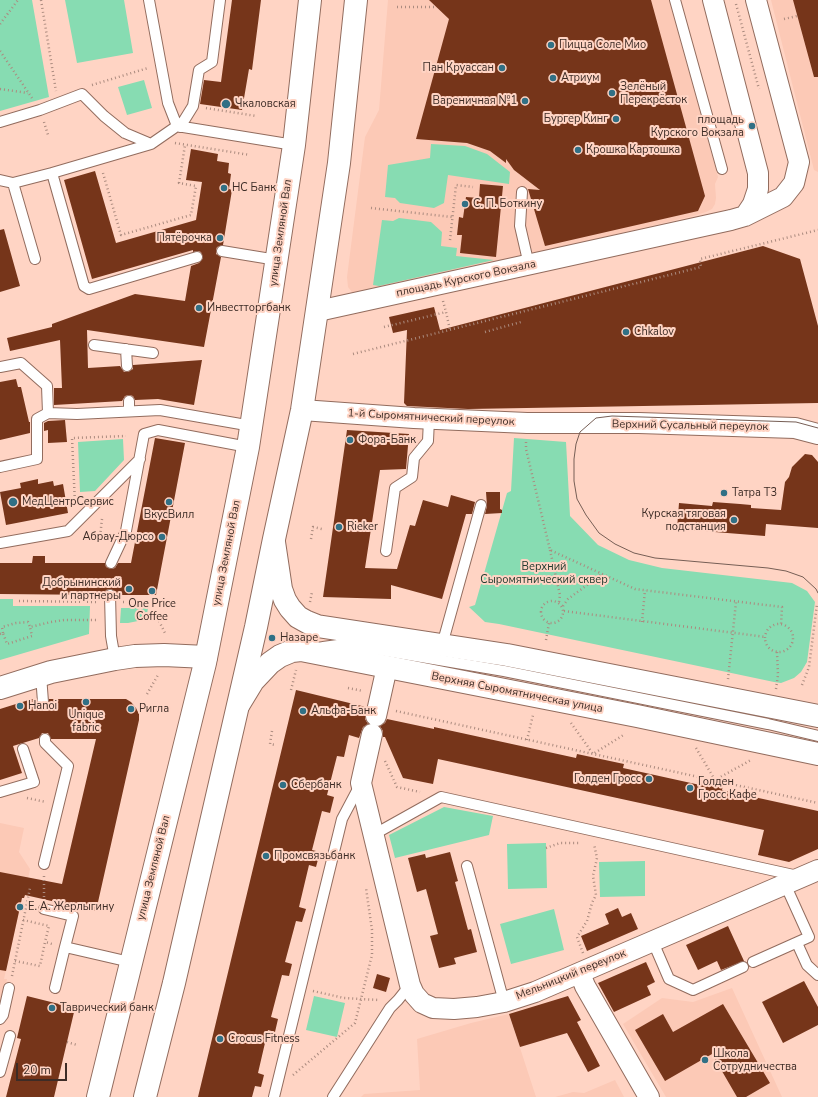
<!DOCTYPE html>
<html>
<head>
<meta charset="utf-8">
<style>
	body { margin:0 }
	#map { position:relative; width:818px; height:1097px; overflow:hidden; background:#ffd4c4; font-family:"Nunito Sans",sans-serif }
	canvas { display:block }
	.scale { position:absolute; left:16px; top:1063px; width:51px; height:18px; box-sizing:border-box; border:2px solid #3d2c26; border-top:0; padding-left:5px; font-size:12px; line-height:14px; white-space:nowrap; color:#3d2c26; -webkit-text-stroke:3px #ffd4c4; paint-order:stroke }
</style>
</head>
<body>
<div id="map">
<canvas width="818" height="1097"></canvas>
<div class="scale">20 m</div>
</div>
<script>
const ctx = document.querySelector('canvas').getContext('2d');
ctx.lineJoin = 'round';
function fillPath(path, color) { ctx.fillStyle = color; ctx.fill(path, 'evenodd'); }
const shape = rows => new Path2D(rows.map(r => 'M' + r).join(''));
function stroke(path, color, width, dash) { ctx.strokeStyle = color; ctx.lineWidth = width; ctx.lineCap = dash ? 'butt' : 'round'; ctx.setLineDash(dash || []); ctx.stroke(path); }
function drawText(font, color, halo, rows, align = 'center') {
  ctx.font = font + ' "Nunito Sans",sans-serif'; ctx.lineWidth = 4; ctx.setLineDash([]); ctx.textBaseline = 'middle'; ctx.strokeStyle = halo; ctx.fillStyle = color; for (const [text, x, y, turn = 0] of rows) {
    ctx.save(); ctx.translate(x, y); ctx.rotate((+turn || 0) * Math.PI / 180); ctx.textAlign = isNaN(turn) ? turn : align; if (halo) ctx.strokeText(text, 0, 0); ctx.fillText(text, 0, 0); ctx.restore();
  }
}
fillPath(shape([
	[388,0,669,0,718,177,715,184,716,198,715,204,712,209,706,212,693,216,380,290,355,293,352,292,348,287,347,277,365,137,379,110],
	[771,0,818,0,818,172,814,170],
	[0,823,24,828,19,852,30,869,24,898,22,898,4,979,7,979,2,1001,0,1000],
	[732,988,782,1097,666,1097,623,1024,662,998,693,1002],
	[509,1014,536,1097,361,1097,364,1094,420,1090,417,1039,471,1023],
	[615,1080,624,1097,555,1097,573,1092,584,1093]
]), '#fcc9b6');
fillPath(shape([
	[0,0,32,0,49,97,0,111],
	[65,0,124,0,133,53,77,63],
	[144,80,152,108,127,115,118,87],
	[431,144,465,146,487,154,510,172,509,184,448,175,444,203,434,208,400,203,395,198,385,197,388,165,430,158],
	[399,218,431,222,442,232,441,246,457,248,456,256,494,260,379,286,373,285,382,220,393,221],
	[514,438,566,442,570,516,598,545,629,560,662,568,792,583,807,591,815,602,807,662,801,672,794,678,781,683,774,682,499,624,485,622,469,607,475,605,507,493,511,491],
	[123,439,124,460,95,491,80,492,78,442],
	[0,599,13,599,13,606,90,606,89,634,0,660],
	[121,608,148,608,147,614,143,620,128,623,120,623],
	[444,807,493,816,489,835,395,858,389,835],
	[546,843,547,888,508,889,507,844],
	[645,861,645,896,600,897,599,862],
	[554,909,564,950,511,964,500,924],
	[314,996,345,1003,337,1037,306,1030]
]), '#87dcb2');
fillPath(shape([
	[232,0,261,0,252,70,249,69,242,110,200,104,204,80,221,82],
	[429,0,651,0,705,196,698,211,545,246,528,189,540,190,514,170,506,159,506,163,490,151,467,143,416,139,449,19],
	[793,0,818,0,818,77,814,77],
	[191,149,218,154,217,161,229,163,228,173,231,174,229,189,232,190,223,245,217,247,216,250,216,254,221,257,204,347,87,330,88,368,120,366,124,372,128,372,133,369,133,365,202,360,194,405,158,399,135,400,133,396,129,395,125,396,122,401,54,405,54,388,62,388,60,340,10,351,7,338,52,327,52,324,135,294,185,301,191,266,199,263,203,258,201,252,198,251,193,252,193,250,92,279,64,180,95,171,116,243,196,220,202,182,186,180],
	[480,184,503,186,496,257,460,253,462,235,457,235,459,217,463,218,466,197,479,198],
	[4,229,20,286,0,292,0,230],
	[763,246,800,259,818,326,818,403,468,409,407,406,404,403,407,330,393,333,389,317,434,307,440,330],
	[16,379,18,387,21,387,29,422,30,422,30,433,0,440,0,382],
	[65,420,67,442,48,443,48,430,44,431,44,423,48,421],
	[347,430,409,434,406,469,380,470,365,568,397,569,410,525,415,526,423,500,448,507,451,495,475,502,472,514,466,514,442,599,391,585,391,599,323,597],
	[155,438,185,443,156,595,116,595,115,591,110,589,106,590,104,595,0,594,0,563,32,563,33,556,45,556,45,563,105,563,106,567,111,569,115,568,118,563,131,563],
	[805,454,812,455,818,462,818,528,766,524,765,536,677,529,679,503,712,506,713,502,740,504,751,505,751,508,781,510,785,482,789,477,792,467],
	[38,479,38,484,53,481,54,486,63,484,68,513,6,525,0,492,21,488,20,483],
	[486,492,500,492,500,509,502,510,502,513,485,514,487,506],
	[296,690,366,707,365,719,368,724,363,727,359,738,349,735,344,757,337,756,327,795,334,797,330,813,322,811,312,850,320,852,316,867,309,865,299,907,306,909,302,922,296,921,285,962,292,964,289,976,282,975,271,1017,278,1019,275,1032,268,1030,258,1073,264,1075,261,1087,255,1086,252,1097,198,1097],
	[32,699,36,699,38,706,43,708,49,705,49,699,126,699,131,702,136,708,139,714,139,720,96,911,25,895,24,898,22,898,6,971,0,970,0,872,62,884,96,739,51,739,48,733,42,733,39,738,13,746,22,773,0,780,0,709],
	[387,719,434,729,434,727,576,758,577,754,624,764,623,768,700,785,701,780,723,785,722,790,818,811,818,849,789,862,758,855,764,830,438,759,433,784,403,778,385,737,383,737,383,731,380,726,385,723],
	[450,852,458,881,455,882,468,930,471,929,477,952,454,958,456,964,439,968,430,936,438,934,426,889,417,892,408,858,425,854,426,858],
	[618,908,622,917,631,913,638,929,587,951,581,936,609,924,605,914],
	[728,926,744,961,721,970,717,961,698,970,686,945],
	[646,962,655,982,647,986,651,995,614,1012,598,983],
	[377,974,390,978,386,992,373,988],
	[804,981,818,1007,818,1025,783,1043,762,1002],
	[27,996,75,1008,54,1097,6,1097,21,1039,17,1038],
	[568,996,581,1020,577,1022,600,1066,588,1072,567,1033,520,1047,509,1014],
	[723,1004,770,1083,746,1097,737,1097,712,1054,665,1081,635,1030,663,1014,673,1032]
]), '#76351a');
const lane = shape([
	[149,0,168,103,177,126],
	[675,0,722,169],
	[0,122,40,110,82,94,104,116,125,133,151,144,177,126,294,145],
	[180,127,193,106,199,70,212,62,220,0],
	[151,144,52,173,84,286,89,289,197,257],
	[0,180,13,183],
	[522,192,520,226,529,265],
	[222,251,277,260],
	[35,259,13,183,52,173],
	[94,345,153,353],
	[126,349,127,366],
	[0,367,21,363,47,386,48,413,77,414,160,410,252,426],
	[129,401,129,411],
	[0,467,37,459,37,419,48,413],
	[0,543,68,531,140,459],
	[386,551,395,488,412,477,414,458,428,441,429,419],
	[111,563,126,531,144,434,158,430,248,447],
	[110,595,111,636,115,659],
	[442,645,481,505],
	[323,647,345,644,504,671,768,724,818,736],
	[41,675,43,702],
	[0,792,34,782,23,749],
	[373,835,441,797,798,876],
	[44,864,68,766,45,743,45,739],
	[467,866,504,1002],
	[44,909,73,916,65,947,130,962],
	[653,942,669,979,693,990,743,967],
	[797,943,807,965,818,975],
	[753,962,809,937,785,884],
	[55,988,65,947],
	[0,1019,3,1015,9,988],
	[0,1072,10,1036],
	[274,1097,342,819,360,785],
	[333,1097,390,1008,398,1000,410,985]
]);
const street = shape([
	[713,0,758,173,758,189,753,204,745,216],
	[318,311,731,220,745,216,783,197,794,183,799,162,756,0],
	[302,410,414,418,527,423,639,423,795,428,818,434],
	[376,716,387,667],
	[372,734,361,783,410,985,414,994,422,1003,433,1008,454,1009,477,1007,504,1002,535,992,818,870],
	[580,973,585,986,649,1097]
]);
const secondary = shape([
	[274,542,281,589,285,600,290,608,298,617,307,622,317,626,507,655,818,716],
	[0,688,51,672,115,659,135,656,164,655,206,657],
	[239,704,253,681,270,663,280,656,292,651,301,650,637,716,818,754]
]);
const primary = shape([
	[98,1097,205,663,248,447,294,145,310,0],
	[145,1097,174,983,256,627,274,539,302,410,339,163,356,0]
]);
stroke(lane, '#926c5e', 12);
stroke(street, '#926c5e', 22);
stroke(secondary, '#926c5e', 24);
stroke(primary, '#926c5e', 24);
stroke(shape([
	[41,0,56,91],
	[736,4,759,89],
	[397,7,436,7],
	[784,19,797,16],
	[0,24,18,0],
	[0,51,32,98],
	[92,85,148,68],
	[0,89,28,93],
	[206,108,256,116],
	[44,122,48,135],
	[175,143,250,155],
	[103,173,121,235,191,215,196,186,179,183,185,145],
	[371,208,452,217],
	[450,240,456,185,473,187],
	[443,301,446,312],
	[384,327,446,312,450,330],
	[485,332,521,322],
	[353,354,701,267,700,259,818,230],
	[526,442,526,449,550,550,635,589,782,607,781,625],
	[75,504,72,438,126,436],
	[102,519,100,537,108,541],
	[311,539,313,527,322,529],
	[550,550,560,595,559,602],
	'541 612a11 11 0 1 1 22 0a11 11 0 1 1-22 0Z',
	[19,601,98,602],
	[123,602,166,602],
	[310,602,312,592],
	[563,606,568,599,602,574],
	[564,611,766,637],
	[159,621,166,635],
	[642,622,645,590],
	'765 638a14 14 0 1 1 28 0a14 14 0 1 1-28 0Z',
	[3,633,2,627,16,623,28,622,30,627],
	[0,634,3,633,7,644,32,636,30,627,51,622,64,620,97,620],
	[546,640,549,623],
	[728,679,736,602],
	[802,685,809,667,817,604],
	[348,688,363,691],
	[776,689,778,675,777,652],
	[291,690,296,670],
	[147,694,158,675],
	[396,711,818,803],
	[571,723,593,754,625,734],
	[272,731,270,744,275,745],
	[527,740,533,715],
	[696,748,715,780,751,760],
	[385,761,397,787,420,792],
	[27,798,46,802],
	[546,848,560,843,581,843],
	[44,897,44,876],
	[23,920,49,926,45,942],
	[583,953,577,937,587,921,592,903,596,895,593,876,597,858,594,844],
	[15,961,40,966,45,942,52,944],
	[12,976,30,888],
	[313,991,344,998,379,1000],
	[67,1042,77,1045],
	[293,1075,355,1023,372,955,372,930,366,888]
]), '#ab8b7f', 2.5, [1, 3]);
stroke(lane, '#fff', 10);
stroke(street, '#fff', 20);
stroke(secondary, '#fff', 22);
stroke(primary, '#fff', 22);
stroke(shape([
	[818,428,796,422,612,416,596,418,580,432,576,444,574,459,574,481,577,499,586,515,599,533,615,544,634,553,655,558,768,568,786,571,803,577,816,589,818,593]
]), '#765e55', 1);
for (const [x, y, r, color] of [
	[551,45,4,"#317085"],
	[502,68,4,"#317085"],
	[553,78,4,"#317085"],
	[612,93,4,"#317085"],
	[525,101,4,"#317085"],
	[226,104,5,"#317085"],
	[616,119,4,"#317085"],
	[752,126,4,"#317085"],
	[578,150,4,"#317085"],
	[224,188,4,"#317085"],
	[465,204,4,"#317085"],
	[220,238,4,"#317085"],
	[199,308,4,"#317085"],
	[626,332,4,"#317085"],
	[350,440,4,"#317085"],
	[724,493,4,"#317085"],
	[13,502,5,"#317085"],
	[169,502,4,"#317085"],
	[734,520,4,"#317085"],
	[339,527,4,"#317085"],
	[162,537,4,"#317085"],
	[129,589,4,"#317085"],
	[152,591,4,"#317085"],
	[272,638,4,"#317085"],
	[86,702,4,"#317085"],
	[20,706,4,"#317085"],
	[131,709,4,"#317085"],
	[303,711,4,"#317085"],
	[649,779,4,"#317085"],
	[283,785,4,"#317085"],
	[690,788,4,"#317085"],
	[266,856,4,"#317085"],
	[20,907,4,"#317085"],
	[52,1008,4,"#317085"],
	[220,1039,4,"#317085"],
	[705,1060,4,"#317085"]
]) { const dot = new Path2D(); dot.arc(x, y, r, 0, 2 * Math.PI); ctx.fillStyle = color; ctx.fill(dot); stroke(dot, '#ffd4c4', 1.5); }
drawText('11px', '#3d2c26', '#ffd4c4', [
	["Пицца Соле Мио",559,45],
	["Пан Круассан",494,68,"right"],
	["Атриум",561,78],
	["Зелёный",620,87],
	["Перекрёсток",620,100],
	["Вареничная №1",517,101,"right"],
	["Чкаловская",235,104],
	["Бургер Кинг",608,119,"right"],
	["площадь",744,120,"right"],
	["Курского Вокзала",744,133,"right"],
	["Крошка Картошка",586,150],
	["НС Банк",232,188],
	["С. П. Боткину",473,204],
	["Пятёрочка",212,238,"right"],
	["Инвестторгбанк",207,308],
	["Chkalov",634,332],
	["Фора-Банк",358,440],
	["Татра T3",732,493],
	["МедЦентрСервис",22,502],
	["Курская тяговая",726,514,"right"],
	["подстанция",726,527,"right"],
	["ВкусВилл",169,515,"center"],
	["Rieker",347,527],
	["Абрау-Дюрсо",154,537,"right"],
	["Добрынинский",121,583,"right"],
	["и партнеры",121,596,"right"],
	["One Price",152,604,"center"],
	["Coffee",152,617,"center"],
	["Назаре",280,638],
	["Hanoi",28,706],
	["Ригла",139,709],
	["Альфа-Банк",311,711],
	["Unique",86,715,"center"],
	["fabric",86,728,"center"],
	["Голден Гросс",641,779,"right"],
	["Голден",698,782],
	["Гросс Кафе",698,795],
	["Сбербанк",291,785],
	["Промсвязьбанк",274,856],
	["Е. А. Жерлыгину",28,907],
	["Таврический банк",60,1008],
	["Crocus Fitness",228,1039],
	["Школа",713,1054],
	["Сотрудничества",713,1067]
], 'left');
drawText('11px', '#3d2c26', '#ffd4c4', [
	["улица Земляной Вал",281,233,-82],
	["площадь Курского Вокзала",466,279,-12],
	["1-й Сыромятнический переулок",431,418,3],
	["Верхний Сусальный переулок",690,426,1],
	["улица Земляной Вал",227,553,-79],
	["Верхняя Сыромятническая улица",517,693,11],
	["улица Земляной Вал",154,868,-76],
	["Мельницкий переулок",571,975,-22]
]);
drawText('11px', '#223b2f', '#ffd4c4', [
	["Верхний",544,567],
	["Сыромятнический сквер",544,580]
]);
</script>
</body>
</html>
